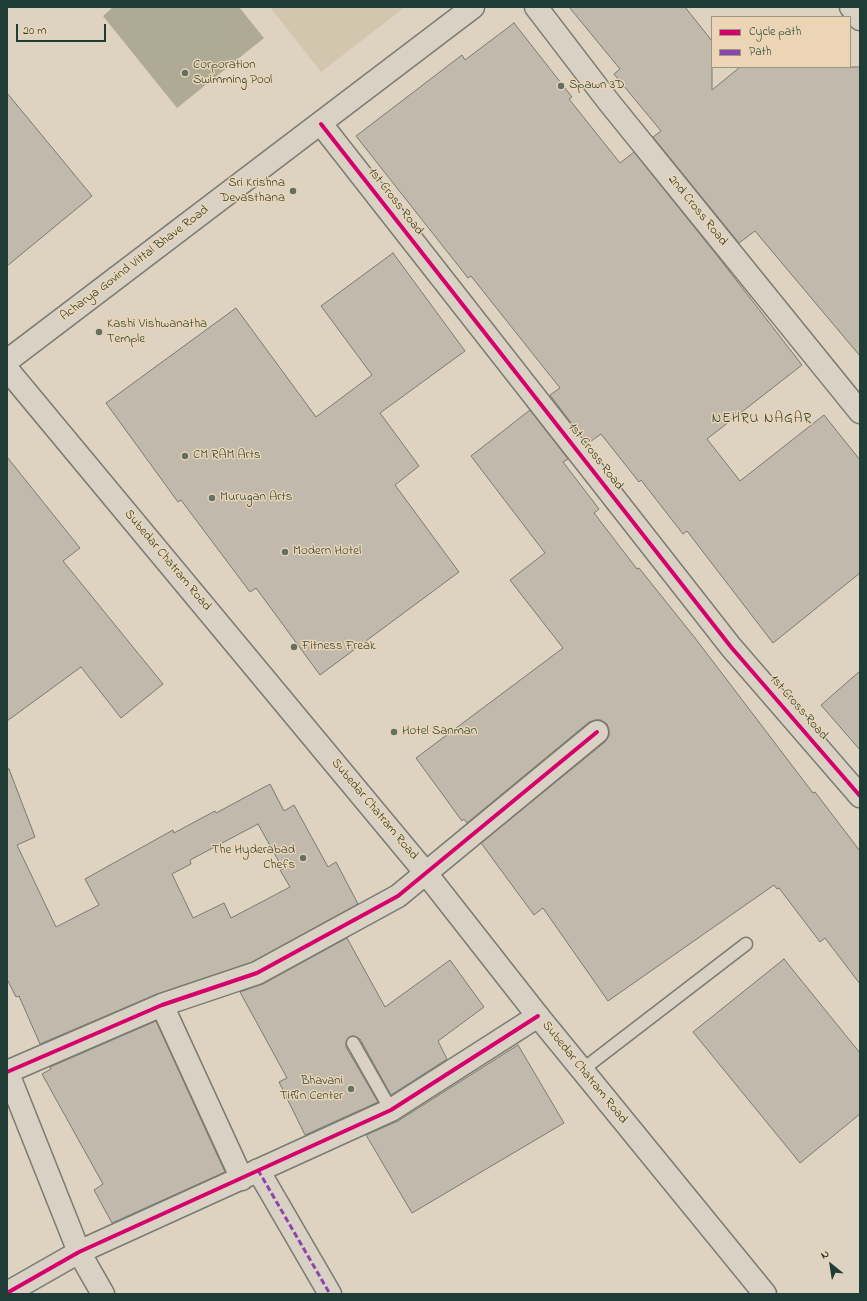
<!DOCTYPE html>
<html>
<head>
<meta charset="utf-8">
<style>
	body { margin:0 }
	#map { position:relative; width:867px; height:1301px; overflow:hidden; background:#ded2c1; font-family:"Indie Flower",sans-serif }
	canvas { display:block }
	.frame { position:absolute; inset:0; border:8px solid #1f3d34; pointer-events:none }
	.legend { position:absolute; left:711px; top:16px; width:140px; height:52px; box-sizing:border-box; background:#ebd5b4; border:1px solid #999881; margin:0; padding:5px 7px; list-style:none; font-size:12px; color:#1f3d34 }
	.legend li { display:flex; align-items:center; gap:8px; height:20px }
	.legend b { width:20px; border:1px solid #999881 }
	.north { position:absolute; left:811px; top:1245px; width:40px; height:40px; -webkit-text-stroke:3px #ebd5b4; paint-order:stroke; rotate:330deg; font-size:11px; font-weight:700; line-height:16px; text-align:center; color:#1f3d34 }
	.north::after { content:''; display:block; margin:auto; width:14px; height:18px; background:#1f3d34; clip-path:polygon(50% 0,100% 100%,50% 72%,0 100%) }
	.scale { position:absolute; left:16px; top:24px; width:90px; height:18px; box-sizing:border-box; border:2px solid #1f3d34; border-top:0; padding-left:5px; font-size:12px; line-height:14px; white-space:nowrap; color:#1f3d34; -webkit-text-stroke:3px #ebd5b4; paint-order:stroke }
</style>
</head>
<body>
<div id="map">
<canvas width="867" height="1301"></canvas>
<div class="frame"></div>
<ul class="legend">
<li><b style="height:5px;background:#d6006c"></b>Cycle path</li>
<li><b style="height:5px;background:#8e44ad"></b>Path</li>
</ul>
<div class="north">N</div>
<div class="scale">20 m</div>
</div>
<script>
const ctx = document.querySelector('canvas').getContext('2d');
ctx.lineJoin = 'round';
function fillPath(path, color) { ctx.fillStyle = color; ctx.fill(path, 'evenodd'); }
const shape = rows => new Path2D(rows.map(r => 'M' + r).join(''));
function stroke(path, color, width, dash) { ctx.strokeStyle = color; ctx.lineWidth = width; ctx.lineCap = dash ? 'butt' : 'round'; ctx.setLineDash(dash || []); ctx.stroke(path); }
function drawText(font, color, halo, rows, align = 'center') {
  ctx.font = font + ' "Indie Flower",sans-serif'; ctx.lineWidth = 3; ctx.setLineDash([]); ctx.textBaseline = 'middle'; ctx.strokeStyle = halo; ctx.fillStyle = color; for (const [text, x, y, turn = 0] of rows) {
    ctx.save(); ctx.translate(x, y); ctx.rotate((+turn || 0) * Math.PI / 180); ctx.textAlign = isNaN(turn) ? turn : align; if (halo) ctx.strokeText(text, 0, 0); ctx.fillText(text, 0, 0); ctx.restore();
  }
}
fillPath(shape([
	[270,7,405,7,321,72]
]), '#d3c6ae');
fillPath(shape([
	[113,7,239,7,264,38,177,108,103,16]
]), '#aeaa95');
const building = shape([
	[569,7,685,7,712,41,712,90,740,67,860,67,860,356,755,231,739,243,653,137,661,131,614,74,620,69,569,7],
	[514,23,572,97,569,99,620,163,634,152,719,258,802,365,707,439,740,481,824,415,860,460,860,573,773,643,687,531,683,534,641,480,639,482,601,434,587,444,550,395,560,388,471,276,468,278,356,136,462,55,465,60,514,23],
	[7,93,92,196,7,266,7,93],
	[393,253,465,351,380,413,419,466,395,485,459,572,320,675,256,588,250,592,181,500,178,502,106,403,236,308,316,417,372,375,321,306,393,253],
	[530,410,568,459,563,462,599,509,594,513,637,569,639,568,695,638,813,793,815,792,860,851,860,984,825,938,820,942,779,888,777,889,774,885,608,1001,543,908,534,915,481,843,605,742,609,736,609,730,607,724,601,720,595,720,589,722,467,823,464,819,462,821,416,758,563,648,510,580,545,553,471,456,530,410],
	[7,457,80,548,63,561,163,684,121,718,81,667,7,721,7,457],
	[860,671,860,750,821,705,860,671],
	[9,769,35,837,17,845,56,927,99,905,85,879,173,830,174,833,215,811,216,813,270,784,284,811,294,805,328,867,336,862,358,904,252,962,157,994,40,1044,19,996,16,997,7,979,7,770,9,769],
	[258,824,283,869,280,870,290,887,231,918,224,903,193,918,172,874,191,864,190,860,258,824],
	[347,938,385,1007,450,960,484,1007,438,1041,447,1059,391,1095,360,1039,353,1036,349,1037,346,1043,346,1047,378,1102,305,1135,279,1082,287,1078,240,992,263,984,347,938],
	[784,959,860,1053,860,1114,800,1163,693,1032,784,959],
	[156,1021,225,1172,112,1223,94,1190,103,1184,42,1074,51,1069,50,1067,156,1021],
	[518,1045,564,1123,412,1213,366,1135,398,1121,518,1045]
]);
fillPath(building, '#c0b9ac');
stroke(building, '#7a7b71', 1);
const service = shape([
	[353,1043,391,1110],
	[582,1070,746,944]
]);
const minor = shape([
	[536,7,608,101,860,412],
	[851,7,860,19],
	[321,124,731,647,860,796],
	[162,1005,242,1179],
	[7,1071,79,1252,103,1294],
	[7,1072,162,1005,257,973,398,896,597,732],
	[258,1170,330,1294],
	[7,1293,79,1252,391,1110,538,1016]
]);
const secondary = shape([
	[7,361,473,7],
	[7,369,425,872,538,1016,765,1294]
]);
stroke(service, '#7a7b71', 15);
stroke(minor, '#7a7b71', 25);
stroke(secondary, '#7a7b71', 25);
stroke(service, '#dad1c5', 12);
stroke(minor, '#dad1c5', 22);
stroke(secondary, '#dad1c5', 22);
stroke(shape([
	[258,1170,330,1294]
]), '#8e44ad', 3, [6, 3]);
stroke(shape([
	[321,124,731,647,860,796],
	[7,1072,162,1005,257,973,398,896,597,732],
	[7,1293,79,1252,391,1110,538,1016]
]), '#d6006c', 4);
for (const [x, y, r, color] of [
	[185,73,4,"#627165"],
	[561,86,4,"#627165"],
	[293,191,4,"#627165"],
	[99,332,4,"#627165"],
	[185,456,4,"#627165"],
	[212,498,4,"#627165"],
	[285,552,4,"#627165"],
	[294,647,4,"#627165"],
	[394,732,4,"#627165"],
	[303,858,4,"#627165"],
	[351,1089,4,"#627165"]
]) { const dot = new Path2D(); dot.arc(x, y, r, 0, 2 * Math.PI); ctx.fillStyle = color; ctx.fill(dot); stroke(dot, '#ebd5b4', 1.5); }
drawText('13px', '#1f3d34', '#ebd5b4', [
	["Corporation",193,66],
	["Swimming Pool",193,81],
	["Spawn 3D",569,86],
	["Sri Krishna",285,184,"right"],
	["Devasthana",285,199,"right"],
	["Kashi Vishwanatha",107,325],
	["Temple",107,340],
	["CM RAM Arts",193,456],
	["Murugan Arts",220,498],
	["Modern Hotel",293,552],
	["Fitness Freak",302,647],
	["Hotel Sanman",402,732],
	["The Hyderabad",295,851,"right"],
	["Chefs",295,866,"right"],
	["Bhavani",343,1082,"right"],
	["Tiffin Center",343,1097,"right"]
], 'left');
drawText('13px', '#1f3d34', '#ebd5b4', [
	["1st Cross Road",395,202,52],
	["2nd Cross Road",697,211,51],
	["Acharya Govind Vittal Bhave Road",135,264,-37],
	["1st Cross Road",595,457,52],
	["Subedar Chatram Road",167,561,50],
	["1st Cross Road",798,708,49],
	["Subedar Chatram Road",374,810,50],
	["Subedar Chatram Road",584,1073,51]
]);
ctx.letterSpacing = '1px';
drawText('14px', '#1f3d34', '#ebd5b4', [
	["NEHRU NAGAR",762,420]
]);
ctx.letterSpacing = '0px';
</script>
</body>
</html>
